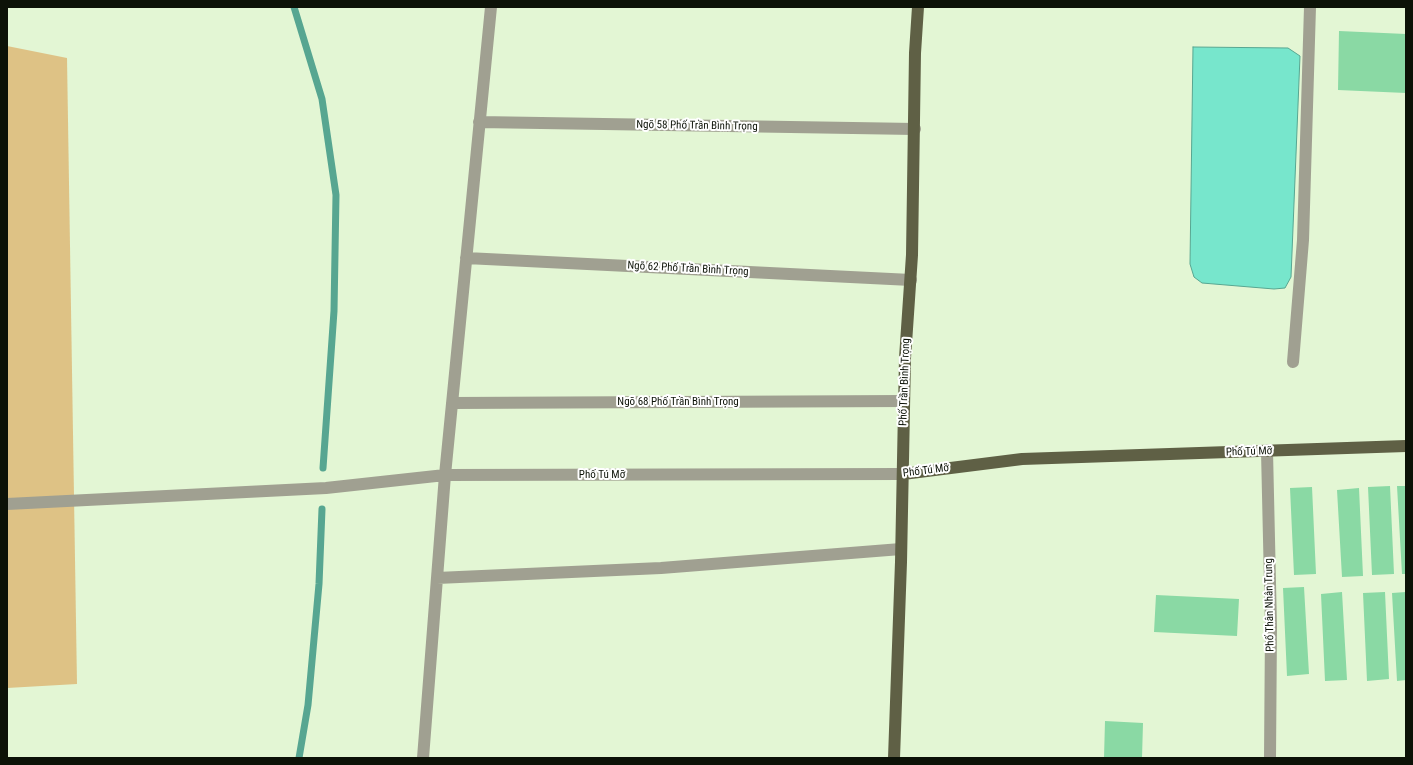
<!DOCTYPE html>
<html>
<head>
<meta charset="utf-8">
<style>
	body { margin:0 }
	#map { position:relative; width:1413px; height:765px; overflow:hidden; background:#e3f6d4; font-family:"Roboto Condensed",sans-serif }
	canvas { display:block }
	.frame { position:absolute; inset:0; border:8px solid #0c1207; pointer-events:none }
</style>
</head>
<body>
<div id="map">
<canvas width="1413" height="765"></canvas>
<div class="frame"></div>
</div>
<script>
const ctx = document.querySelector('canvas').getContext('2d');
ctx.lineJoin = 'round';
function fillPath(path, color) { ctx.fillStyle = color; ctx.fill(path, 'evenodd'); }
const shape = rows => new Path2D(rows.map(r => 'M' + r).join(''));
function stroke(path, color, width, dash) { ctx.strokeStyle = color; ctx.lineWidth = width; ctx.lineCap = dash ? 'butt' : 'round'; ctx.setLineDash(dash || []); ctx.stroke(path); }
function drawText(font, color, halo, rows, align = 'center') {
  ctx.font = font + ' "Roboto Condensed",sans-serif'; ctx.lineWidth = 4; ctx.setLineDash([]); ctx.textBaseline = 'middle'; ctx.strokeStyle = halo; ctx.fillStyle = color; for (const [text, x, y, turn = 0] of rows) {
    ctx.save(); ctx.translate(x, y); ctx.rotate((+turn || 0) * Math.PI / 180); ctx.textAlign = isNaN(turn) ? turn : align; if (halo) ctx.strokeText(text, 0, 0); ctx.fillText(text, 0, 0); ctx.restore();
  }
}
fillPath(shape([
	[7,46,67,58,77,684,7,688]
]), '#dec285');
const water = shape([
	[1193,47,1288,48,1300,56,1291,277,1285,288,1274,289,1202,283,1194,277,1190,264,1193,47]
]);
fillPath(water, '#77e6cc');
stroke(water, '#57a691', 1);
stroke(shape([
	[294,7,322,99,336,195,334,311,323,468],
	[299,758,308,705,319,584,322,509]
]), '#57a691', 7);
fillPath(shape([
	[1339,31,1406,34,1406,93,1338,90],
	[1390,486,1394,574,1372,575,1368,487],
	[1397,486,1406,486,1406,574,1402,574],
	[1312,487,1316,574,1294,575,1290,488],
	[1359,488,1363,576,1342,577,1337,490],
	[1304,587,1309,674,1287,676,1283,588],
	[1342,592,1347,680,1325,681,1321,594],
	[1385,592,1389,679,1367,681,1363,593],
	[1406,592,1406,680,1397,681,1392,593],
	[1156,595,1239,599,1237,636,1154,632],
	[1105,721,1143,723,1142,758,1104,758]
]), '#8ad9a4');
stroke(shape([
	[479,122,915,129],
	[466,258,911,280],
	[1293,362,1303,240,1310,7],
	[452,403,904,401],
	[1267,451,1271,627,1270,758],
	[7,504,326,488,445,475,903,474],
	[437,578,661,568,901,549],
	[423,758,445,475,491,7]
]), '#a0a091', 12);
stroke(shape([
	[903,474,1022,459,1406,446],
	[894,758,901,562,905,358,912,255,915,53,918,7]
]), '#5f6045', 12);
drawText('11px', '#0c1207', '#fff', [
	["Ngõ 58 Phố Trần Bình Trọng",697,126,1],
	["Ngõ 62 Phố Trần Bình Trọng",688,269,3],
	["Phố Trần Bình Trọng",905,382,-88],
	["Ngõ 68 Phố Trần Bình Trọng",678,402],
	["Phố Tú Mỡ",1249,452,-2],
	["Phố Tú Mỡ",926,471,-7],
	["Phố Tú Mỡ",602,475],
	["Phố Thân Nhân Trung",1270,605,-91]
]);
</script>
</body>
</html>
